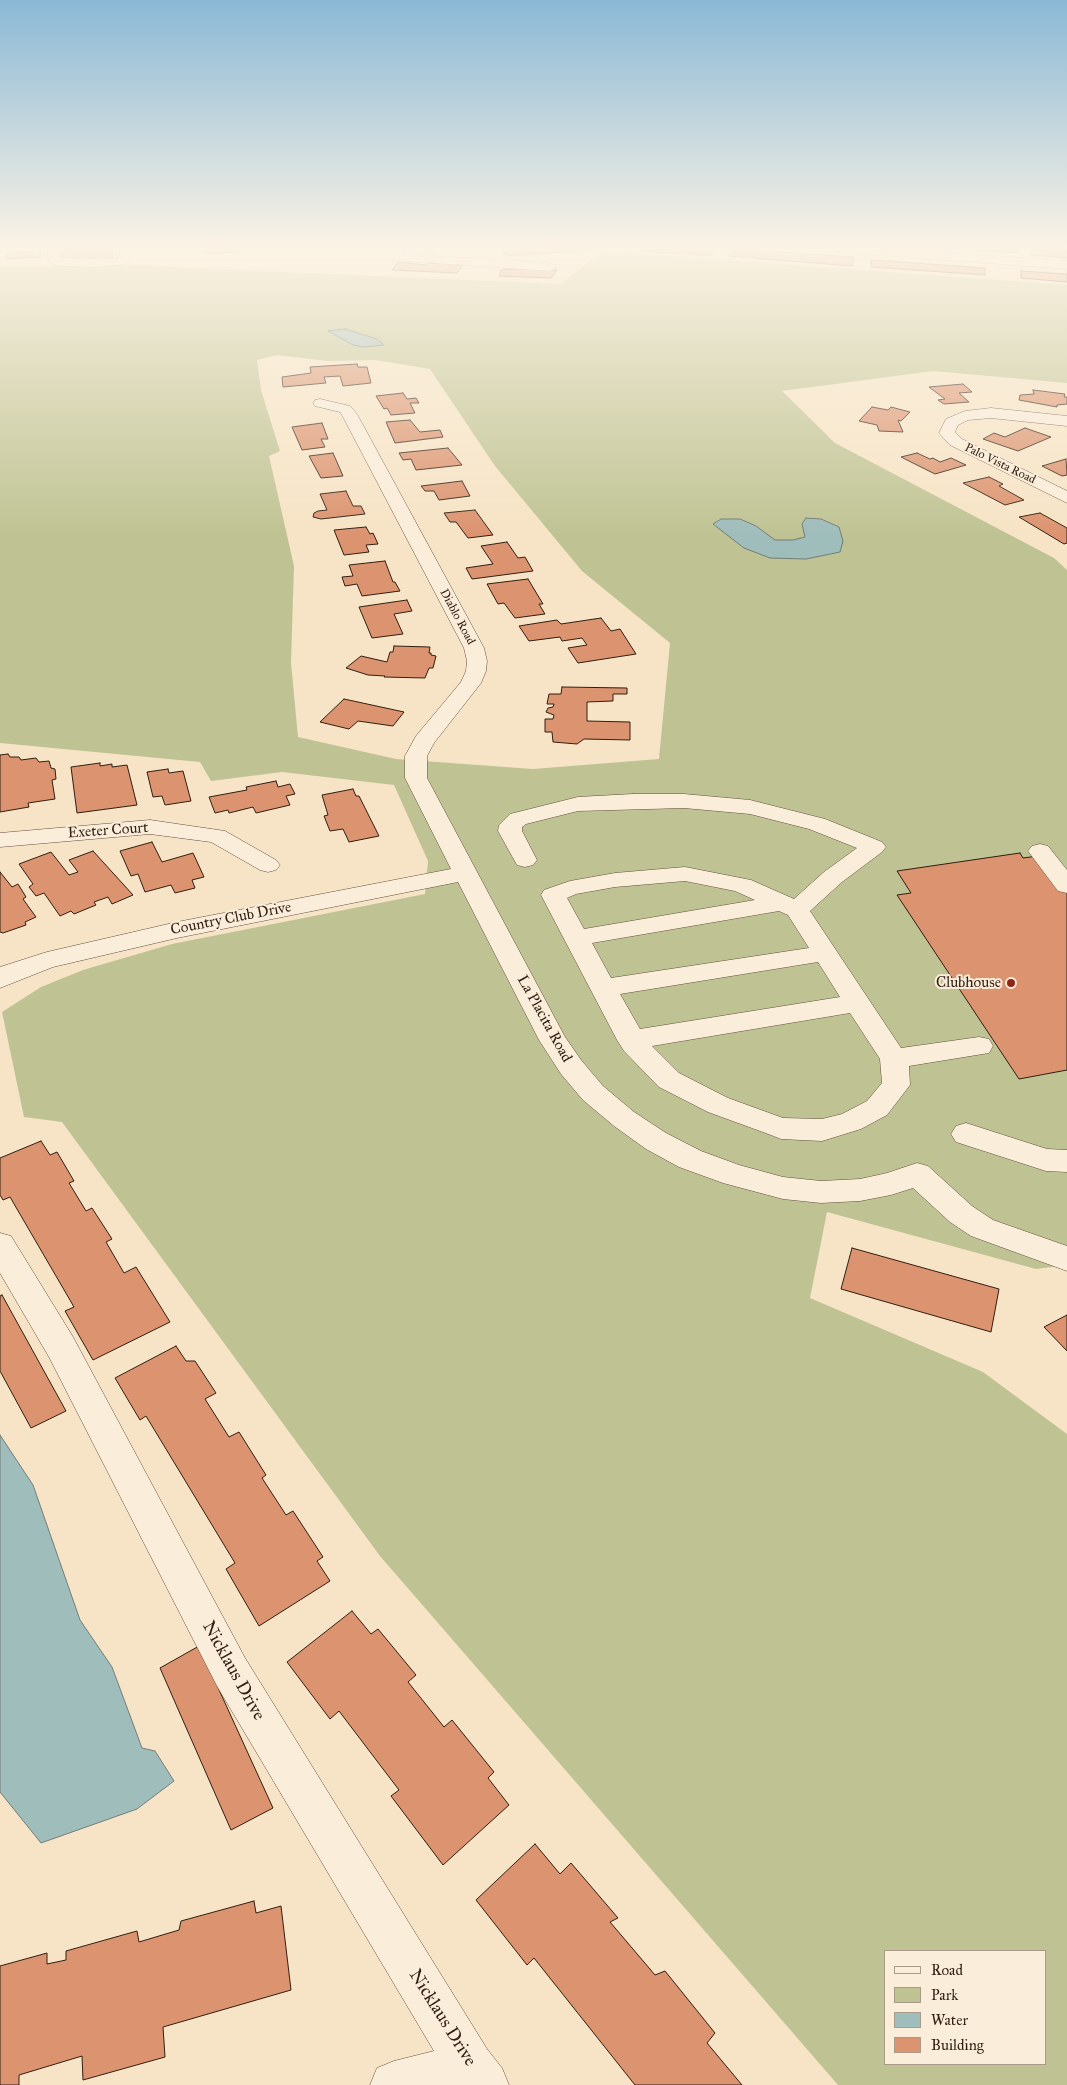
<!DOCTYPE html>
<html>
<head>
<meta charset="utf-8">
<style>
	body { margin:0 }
	#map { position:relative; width:1067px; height:2085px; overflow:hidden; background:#f7e4c6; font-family:"IM FELL Great Primer",serif }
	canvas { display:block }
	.legend { position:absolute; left:884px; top:1950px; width:162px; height:115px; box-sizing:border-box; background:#faedda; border:1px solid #a99a8a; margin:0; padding:6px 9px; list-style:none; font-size:15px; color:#301e12 }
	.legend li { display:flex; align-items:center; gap:10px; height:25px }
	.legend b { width:25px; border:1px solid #a99a8a }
</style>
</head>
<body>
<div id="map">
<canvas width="1067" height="2085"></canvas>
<ul class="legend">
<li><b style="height:6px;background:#faedda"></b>Road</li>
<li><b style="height:14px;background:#bfc393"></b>Park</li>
<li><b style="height:14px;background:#9fbdbb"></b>Water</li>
<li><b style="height:14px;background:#dc936f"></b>Building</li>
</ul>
</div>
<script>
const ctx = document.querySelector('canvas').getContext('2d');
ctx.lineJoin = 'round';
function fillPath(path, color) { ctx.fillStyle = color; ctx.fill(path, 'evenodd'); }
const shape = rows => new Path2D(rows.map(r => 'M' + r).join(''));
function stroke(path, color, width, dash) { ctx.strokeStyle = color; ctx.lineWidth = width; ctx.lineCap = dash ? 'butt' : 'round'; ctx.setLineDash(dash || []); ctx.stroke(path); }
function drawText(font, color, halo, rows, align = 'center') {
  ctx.font = font + ' "IM FELL Great Primer",serif'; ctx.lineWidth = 4; ctx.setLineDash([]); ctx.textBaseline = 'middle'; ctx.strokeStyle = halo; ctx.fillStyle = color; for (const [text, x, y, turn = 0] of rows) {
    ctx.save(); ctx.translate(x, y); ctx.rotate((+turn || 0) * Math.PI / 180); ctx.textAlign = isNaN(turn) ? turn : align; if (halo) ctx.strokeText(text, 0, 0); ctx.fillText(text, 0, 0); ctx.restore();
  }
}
fillPath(shape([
	[602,251,1067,285,1067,383,933,371,782,391,835,443,1054,558,1067,570,1067,1265,1036,1269,827,1212,810,1298,983,1372,1067,1434,1067,2085,838,2085,380,1556,62,1122,24,1117,2,1012,41,987,83,970,172,944,425,894,428,861,394,785,282,772,211,781,200,762,0,743,0,266,146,265,190,268,561,284],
	[277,355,328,361,376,360,430,369,495,466,582,571,670,643,659,759,533,769,396,759,298,737,291,663,294,566,269,456,280,451,261,390,257,360],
	[886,1951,1046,1951,1046,2064,886,2064]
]), '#bfc393');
const water = shape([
	[345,329,377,339,384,345,363,347,353,345,328,331,345,329],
	[806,518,821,519,839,527,843,541,840,552,806,559,770,558,744,548,713,524,721,519,740,519,756,526,775,540,793,540,805,537,802,524,806,518],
	[0,1435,33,1485,80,1620,112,1667,142,1748,155,1751,174,1781,137,1809,41,1843,0,1792,0,1435]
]);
fillPath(water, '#9fbdbb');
stroke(water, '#737d77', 1);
const building = shape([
	[204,244,238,244,240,252,206,254,204,244],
	[574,244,591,244,597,250,506,256,502,249,577,245,574,244],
	[646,244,662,244,714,248,711,256,639,251,646,244],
	[920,244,979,244,1019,247,1017,253,920,246,920,244],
	[111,246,113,260,95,261,95,258,59,260,58,249,111,246],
	[1031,246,1067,250,1067,258,1030,255,1031,246],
	[734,249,854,257,852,266,728,256,734,249],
	[40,251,40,257,6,259,7,253,40,251],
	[871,260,985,268,985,275,871,267,871,260],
	[398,262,426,265,429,263,463,265,457,273,392,270,398,262],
	[512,269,557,270,551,278,499,276,501,270,512,269],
	[1021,271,1067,274,1067,282,1021,278,1021,271],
	[357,364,358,367,367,367,371,383,343,386,340,376,324,377,326,383,283,387,282,377,311,373,310,367,357,364],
	[963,384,972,392,959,393,969,402,944,404,938,400,945,399,929,387,963,384],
	[1033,390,1065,394,1064,397,1067,397,1067,404,1057,405,1057,407,1019,400,1020,395,1034,394,1033,390],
	[403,393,407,399,416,398,419,403,410,403,415,413,391,415,387,408,384,409,376,396,403,393],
	[872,407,888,410,891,407,910,412,901,421,898,420,903,432,879,431,877,425,859,421,872,407],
	[410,420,420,432,440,430,443,437,395,443,386,422,410,420],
	[322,423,328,439,321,439,325,447,302,450,292,427,322,423],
	[1025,428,1051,437,1018,451,983,439,994,433,1005,437,1025,428],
	[448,448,462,465,416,470,411,459,403,460,399,453,448,448],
	[333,453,343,476,321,478,309,456,333,453],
	[917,453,930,459,933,458,940,462,951,458,966,465,935,474,901,457,917,453],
	[1066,459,1067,475,1062,476,1042,466,1066,459],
	[989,477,1003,484,999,486,1024,500,1005,505,963,483,989,477],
	[462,481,470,496,439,500,434,491,425,491,421,486,462,481],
	[346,491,353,506,361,506,365,514,321,519,313,517,314,513,318,511,327,510,320,494,346,491],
	[475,510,493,535,468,538,456,522,450,522,444,513,475,510],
	[1040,513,1067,528,1067,543,1064,544,1019,517,1040,513],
	[366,527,370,534,373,533,378,544,366,545,369,552,344,555,334,530,366,527],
	[507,542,518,558,525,557,533,571,472,579,466,568,493,564,481,546,507,542],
	[385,561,393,582,395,582,400,591,362,596,357,584,345,586,342,577,353,576,349,565,385,561],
	[528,579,543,604,539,604,545,614,515,618,504,603,498,604,487,584,528,579],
	[407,600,412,611,394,614,403,634,372,638,359,607,407,600],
	[601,618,611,631,620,629,636,654,578,663,568,648,587,645,582,638,562,641,560,637,529,641,519,626,557,620,561,624,601,618],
	[394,646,430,647,429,653,431,653,431,655,436,656,433,668,429,668,425,678,384,677,385,676,368,675,346,668,361,656,387,662,390,652,393,652,394,646],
	[562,687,627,688,627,694,613,694,613,701,587,702,587,721,630,722,630,740,584,739,577,744,553,742,552,732,545,732,545,719,553,719,554,715,546,712,548,708,553,707,554,704,547,704,549,694,561,694,562,687],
	[344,699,404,712,393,726,358,721,349,729,320,722,344,699],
	[8,754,10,757,19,757,21,760,36,758,39,762,49,761,51,768,55,769,56,779,52,780,55,799,28,803,29,807,0,812,0,755,8,754],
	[100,763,100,766,112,764,112,767,127,765,137,805,77,813,71,767,100,763],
	[168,769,169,773,183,771,191,801,165,805,162,796,153,797,147,772,168,769],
	[276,781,278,787,290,784,295,794,286,796,290,805,256,813,253,807,229,813,228,810,215,813,209,797,247,790,246,787,276,781],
	[353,789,356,796,359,796,379,836,349,842,343,829,330,831,324,816,328,815,322,795,353,789],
	[152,842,162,862,193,853,204,877,192,880,195,888,175,893,171,885,145,892,138,874,131,876,120,851,152,842],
	[93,851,133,895,112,904,108,897,94,902,96,905,74,914,71,911,60,916,44,893,36,896,29,887,33,884,19,864,51,852,69,875,78,872,69,860,93,851],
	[1020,853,1023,858,1038,856,1067,892,1067,1070,1019,1079,897,895,911,893,897,871,1020,853],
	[0,872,12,887,18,884,26,897,23,899,36,917,25,922,26,925,3,933,0,932,0,872],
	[41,1141,50,1155,57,1152,74,1181,69,1183,86,1211,92,1208,112,1239,106,1242,124,1273,136,1267,170,1322,93,1360,65,1311,74,1307,10,1197,3,1200,0,1195,0,1158,41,1141],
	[852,1248,999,1289,991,1332,841,1289,852,1248],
	[2,1295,66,1411,31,1428,0,1371,0,1296,2,1295],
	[1067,1315,1067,1351,1044,1327,1067,1315],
	[176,1346,186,1361,195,1361,216,1393,205,1399,229,1437,239,1432,266,1475,262,1478,286,1515,293,1511,323,1557,317,1561,330,1581,259,1626,226,1569,235,1563,146,1416,140,1420,115,1378,176,1346],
	[352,1611,371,1634,378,1629,416,1675,408,1682,444,1727,452,1720,494,1772,488,1778,509,1805,443,1865,391,1796,399,1790,339,1711,330,1719,287,1662,352,1611],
	[199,1646,273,1808,231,1830,160,1668,199,1646],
	[535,1844,560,1874,571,1863,618,1918,610,1922,655,1975,665,1971,715,2033,707,2043,742,2085,635,2085,534,1958,527,1965,476,1900,535,1844],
	[254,1901,256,1913,281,1906,291,1990,163,2027,165,2057,83,2080,82,2056,19,2075,19,2085,0,2085,0,1966,47,1953,47,1964,66,1960,66,1951,137,1931,139,1942,179,1930,181,1921,254,1901]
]);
fillPath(building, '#dc936f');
stroke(building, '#301e12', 1);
const minor = shape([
	[0,244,30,244,24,248,0,249,0,244],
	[48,244,60,244,60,258,96,259,119,258,120,244,132,244,132,258,122,265,96,267,57,266,53,265,47,258,48,244],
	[398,244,441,244,435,248,405,249,402,254,550,263,556,267,550,271,391,260,389,257,393,248,398,244],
	[776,244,830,244,1067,261,1067,269,782,248,776,244],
	[320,399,350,406,357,414,484,648,487,661,486,671,481,683,434,743,427,756,427,778,565,1037,581,1060,603,1086,634,1112,666,1133,701,1151,739,1165,783,1177,821,1181,860,1179,887,1173,917,1163,928,1166,972,1206,993,1220,1067,1246,1067,1271,971,1236,950,1222,913,1188,891,1195,860,1201,821,1203,783,1199,723,1183,679,1167,646,1149,614,1126,583,1100,561,1074,539,1040,458,882,177,938,53,967,0,988,0,967,47,952,177,922,451,869,405,778,405,756,416,736,461,682,466,671,467,661,464,648,342,415,340,412,315,406,313,403,315,400,320,399],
	[991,408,1067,416,1067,426,991,418,968,420,958,425,955,432,962,439,1067,491,1067,503,950,445,939,433,946,419,965,411,991,408],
	[633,794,684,794,750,800,825,819,882,842,886,847,882,852,842,882,810,911,901,1048,979,1037,989,1039,993,1046,989,1053,909,1066,910,1085,887,1115,861,1129,822,1141,781,1139,771,1135,708,1112,659,1087,624,1051,617,1040,541,895,544,890,570,881,615,873,685,867,751,880,794,899,824,872,857,848,809,829,750,814,684,808,578,811,526,824,522,827,522,831,537,860,533,865,525,867,517,865,498,831,499,825,510,814,578,797,633,794],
	[685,881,735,891,755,900,584,929,567,898,576,894,615,887,685,881],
	[779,911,788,915,809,948,611,978,592,943,779,911],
	[818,962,840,997,640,1029,620,994,818,962],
	[850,1013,880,1059,882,1083,867,1101,842,1114,822,1119,783,1118,728,1098,679,1073,652,1046,850,1013],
	[150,820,225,831,276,860,280,865,276,870,268,872,260,870,211,842,150,834,0,847,0,833,150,820],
	[1040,844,1048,846,1067,870,1067,893,1058,891,1028,851,1032,846,1040,844],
	[966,1123,1047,1149,1067,1150,1067,1172,1046,1171,956,1142,951,1134,956,1126,966,1123],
	[0,1233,11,1236,73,1337,245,1658,487,2049,502,2068,509,2085,370,2085,377,2068,394,2061,434,2051,217,1686,49,1357,0,1273,0,1233]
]);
stroke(minor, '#62503f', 1);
fillPath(minor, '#faedda');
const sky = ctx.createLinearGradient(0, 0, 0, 536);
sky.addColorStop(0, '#8bb8d6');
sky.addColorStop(0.46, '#fbf3e5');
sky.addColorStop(1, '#fbf3e500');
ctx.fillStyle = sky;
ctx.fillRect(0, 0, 1067, 536);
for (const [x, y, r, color] of [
	[1011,983,5,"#8f2418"]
]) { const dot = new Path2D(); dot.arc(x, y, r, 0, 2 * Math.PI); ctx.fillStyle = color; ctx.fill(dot); stroke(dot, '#faedda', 2); }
drawText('12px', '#301e12', '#faedda', [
	["Palo Vista Road",1000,464,26],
	["Diablo Road",457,617,62]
]);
drawText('15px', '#301e12', '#faedda', [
	["Exeter Court",108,831,-4],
	["Country Club Drive",231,919,-11],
	["La Placita Road",544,1019,61]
]);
drawText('15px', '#301e12', '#faedda', [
	["Clubhouse",1001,983]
], 'right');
drawText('18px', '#301e12', '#faedda', [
	["Nicklaus Drive",233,1671,61],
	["Nicklaus Drive",442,2018,58]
]);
</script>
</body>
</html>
